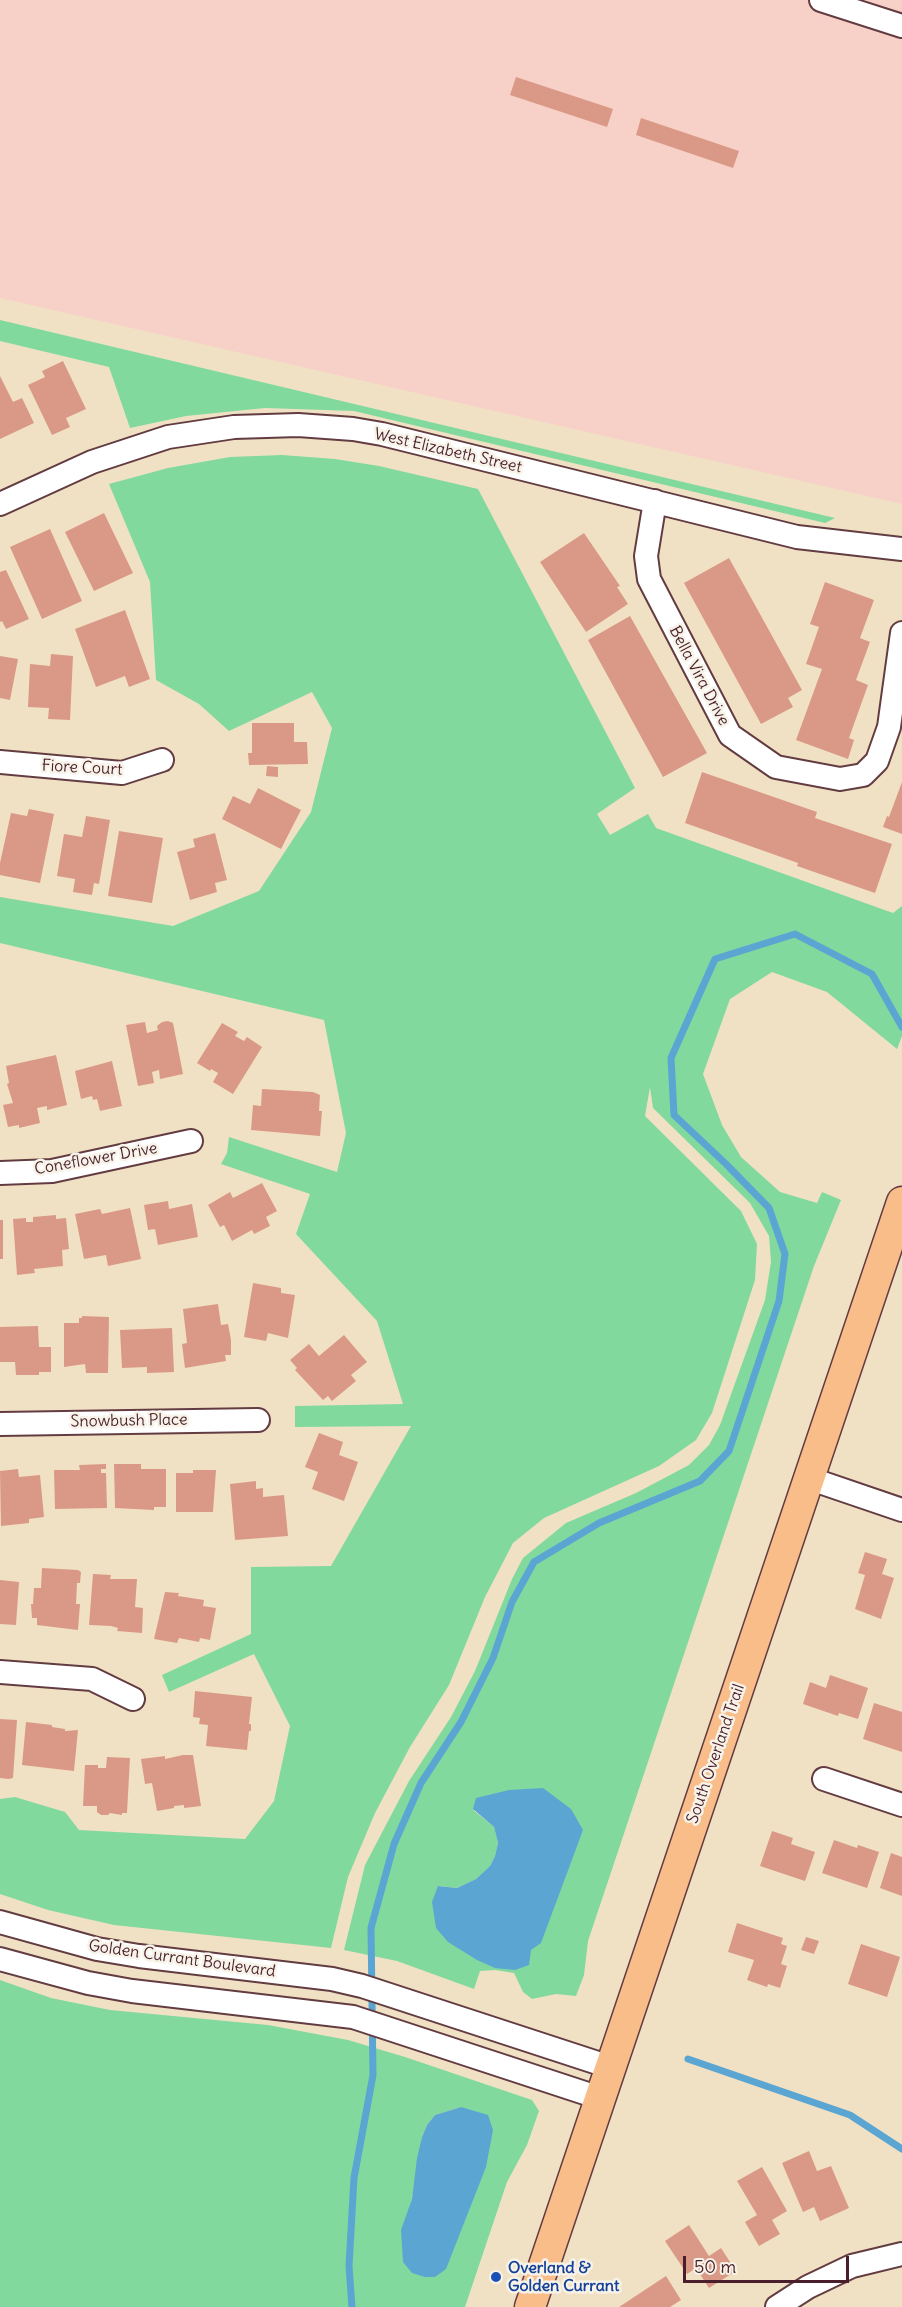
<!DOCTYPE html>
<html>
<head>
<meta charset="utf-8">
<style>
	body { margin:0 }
	#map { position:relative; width:902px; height:2307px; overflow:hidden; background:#f1e1c4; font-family:Delius,sans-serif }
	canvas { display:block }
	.scale { position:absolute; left:683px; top:2256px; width:166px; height:27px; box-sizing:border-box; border:3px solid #4a1f2b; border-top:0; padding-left:8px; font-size:18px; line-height:21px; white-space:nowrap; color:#4a1f2b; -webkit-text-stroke:4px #f7f3e8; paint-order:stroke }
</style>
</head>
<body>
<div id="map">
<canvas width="902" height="2307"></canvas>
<div class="scale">50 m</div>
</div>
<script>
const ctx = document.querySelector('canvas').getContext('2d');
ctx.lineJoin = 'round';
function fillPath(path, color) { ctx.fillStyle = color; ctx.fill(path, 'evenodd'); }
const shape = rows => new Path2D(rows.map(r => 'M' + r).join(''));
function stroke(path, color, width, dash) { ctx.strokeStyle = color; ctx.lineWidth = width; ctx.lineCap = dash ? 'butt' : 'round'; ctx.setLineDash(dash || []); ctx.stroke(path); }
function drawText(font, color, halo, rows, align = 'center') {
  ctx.font = font + ' Delius,sans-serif'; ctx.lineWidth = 5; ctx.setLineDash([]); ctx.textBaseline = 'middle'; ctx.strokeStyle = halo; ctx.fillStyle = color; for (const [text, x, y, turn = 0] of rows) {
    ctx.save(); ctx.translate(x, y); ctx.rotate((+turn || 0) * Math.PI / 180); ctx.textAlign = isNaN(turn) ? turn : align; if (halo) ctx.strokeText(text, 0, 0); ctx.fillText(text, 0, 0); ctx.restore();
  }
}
fillPath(shape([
	[0,0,902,0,902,504,0,298]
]), '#f7d1c8');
fillPath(shape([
	[0,320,835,518,825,523,354,411,265,408,186,416,130,428,109,367,0,341],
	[282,455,335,459,379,466,478,489,635,788,597,814,610,835,648,814,656,828,893,913,902,906,902,1036,897,1049,827,992,772,972,730,999,703,1074,722,1125,741,1157,780,1192,817,1203,822,1192,841,1200,814,1266,588,1941,584,1975,576,1996,556,1994,532,1999,523,1992,514,1973,495,1970,480,1971,474,1989,397,1961,344,1950,365,1865,409,1781,451,1717,475,1671,512,1579,523,1558,566,1523,636,1493,689,1465,709,1445,720,1425,765,1300,771,1262,769,1236,750,1203,653,1108,650,1087,645,1116,741,1211,757,1244,755,1280,712,1413,696,1440,659,1466,544,1518,513,1543,485,1597,449,1685,410,1747,375,1813,348,1877,331,1948,114,1925,48,1910,0,1894,0,1799,15,1797,65,1812,79,1830,245,1839,274,1801,290,1726,254,1654,169,1692,162,1675,251,1634,251,1567,331,1566,411,1426,295,1427,295,1406,403,1404,377,1321,296,1234,310,1194,221,1164,227,1153,229,1137,337,1172,346,1133,324,1020,0,943,0,897,173,926,259,891,311,812,332,728,312,692,229,731,199,704,156,680,150,582,109,484,168,468,230,457],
	[473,1810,583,1830,531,1950,438,1886,457,1888,476,1879,490,1866,495,1856,498,1843,494,1827],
	[0,1980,51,1998,110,2010,268,2025,348,2040,405,2057,532,2100,539,2111,527,2145,507,2182,465,2307,0,2307],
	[461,2107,408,2213,412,2199,422,2137,427,2125,435,2115]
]), '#81d99e');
fillPath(shape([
	[543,1788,571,1809,583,1830,541,1943,531,1950,529,1965,515,1970,495,1968,477,1960,448,1942,436,1928,432,1902,438,1886,457,1888,476,1879,490,1866,495,1856,498,1843,494,1827,473,1809,476,1798,509,1790],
	[461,2107,488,2115,493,2130,486,2167,446,2269,435,2277,425,2277,412,2273,403,2262,401,2230,412,2199,417,2158,422,2137,427,2125,435,2115]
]), '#5ba5d3');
stroke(shape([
	[688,2059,850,2115,902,2149],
	[352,2307,349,2266,354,2178,373,2075,371,1928,394,1844,421,1783,461,1722,493,1658,512,1602,534,1562,599,1523,700,1481,729,1451,779,1301,785,1254,769,1208,726,1164,674,1115,671,1058,715,959,795,934,872,974,902,1027]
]), '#5ba5d3', 7);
fillPath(shape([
	[516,77,613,109,607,127,510,95],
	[641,118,739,151,733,168,636,135],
	[63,361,86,409,66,418,70,427,52,435,28,385,45,377,42,371],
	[0,376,13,402,22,398,34,423,0,439],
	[104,513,133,573,94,591,65,532],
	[50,529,82,601,42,619,10,547],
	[584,533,620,586,617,587,628,604,586,632,540,562],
	[729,558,802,690,788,698,793,707,761,724,684,583],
	[6,570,29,619,6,629,2,621,0,622,0,572],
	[825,582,874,600,860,638,870,642,856,680,868,685,849,738,854,740,848,759,796,740,822,669,806,664,819,627,810,624],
	[125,610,150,679,129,687,125,676,96,687,75,629],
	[630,616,707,753,663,777,588,640],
	[51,654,73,656,70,720,48,719,49,708,28,707,30,664,50,666],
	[0,656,18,659,10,700,0,698],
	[252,723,294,723,294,742,307,742,308,764,249,765,248,753,252,753],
	[267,766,278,767,278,777,266,776],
	[702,772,817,812,815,818,892,844,875,893,797,866,798,863,685,823],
	[902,782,902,834,883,827,887,816,889,817],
	[258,788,301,810,281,849,222,819,233,796,250,804],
	[29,809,54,814,40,883,0,875,0,863,11,813,27,816],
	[86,816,110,820,99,884,94,883,92,895,73,892,75,879,57,876,64,834,82,837],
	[119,831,163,838,152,903,108,896],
	[215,833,227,880,215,883,217,892,190,900,177,852,195,847,193,839],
	[168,1021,173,1023,183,1074,160,1079,159,1070,152,1072,154,1083,138,1086,126,1025,145,1022,147,1033,158,1030,157,1026,162,1022],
	[222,1023,238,1032,235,1036,244,1041,247,1037,262,1047,233,1094,213,1082,218,1073,211,1069,210,1071,197,1063],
	[56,1055,67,1105,47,1110,47,1106,37,1108,40,1123,19,1128,19,1125,8,1127,3,1105,13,1103,7,1084,9,1083,6,1066],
	[112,1061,122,1106,100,1111,97,1099,93,1100,92,1096,81,1099,75,1071],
	[262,1089,313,1092,320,1095,319,1111,322,1111,320,1136,251,1130,253,1105,261,1106],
	[262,1183,277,1211,266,1217,270,1226,254,1234,252,1230,232,1241,224,1225,220,1227,208,1205,230,1192,233,1198],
	[168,1201,169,1209,192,1204,198,1237,158,1245,155,1229,148,1230,144,1205],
	[130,1208,141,1259,108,1266,106,1255,84,1259,75,1214,100,1209,102,1214],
	[56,1215,56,1219,66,1218,69,1249,62,1250,63,1266,34,1269,35,1273,17,1275,13,1219,26,1218,26,1222,33,1222,33,1217],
	[0,1220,3,1220,3,1259,0,1259],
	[253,1283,281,1288,281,1293,295,1295,288,1338,268,1333,266,1341,244,1337],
	[218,1304,221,1325,228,1324,231,1340,231,1355,225,1355,226,1361,185,1368,182,1344,187,1343,183,1309],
	[82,1316,109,1317,108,1373,86,1373,85,1364,64,1367,64,1323,79,1323,79,1318,82,1318],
	[38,1326,39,1347,51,1347,51,1372,39,1372,39,1375,16,1375,15,1362,0,1362,0,1327],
	[172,1328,174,1372,147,1373,147,1367,122,1368,120,1330],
	[344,1335,367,1362,351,1375,356,1381,332,1401,328,1396,323,1400,295,1370,297,1368,290,1360,309,1344,319,1356],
	[319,1433,343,1442,339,1455,358,1462,344,1501,312,1489,318,1472,305,1467],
	[106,1464,106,1469,101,1469,101,1473,106,1473,107,1508,55,1509,54,1470,80,1470,79,1465],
	[114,1464,141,1464,141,1469,166,1469,166,1507,154,1507,154,1510,115,1508],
	[18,1469,19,1477,40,1475,44,1517,29,1519,29,1523,1,1526,0,1471],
	[193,1470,216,1470,213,1512,176,1512,176,1473,193,1473],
	[256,1481,256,1489,263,1488,263,1497,284,1495,288,1536,235,1540,230,1484],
	[865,1552,887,1559,882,1574,894,1578,881,1619,855,1609,865,1575,858,1573],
	[42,1568,78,1570,81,1572,80,1583,77,1583,76,1604,80,1604,78,1630,37,1625,37,1618,32,1618,31,1604,33,1604,34,1588,41,1588],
	[93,1574,111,1575,110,1579,137,1579,135,1607,143,1608,142,1633,117,1631,118,1628,111,1626,89,1625],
	[0,1580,19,1582,16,1625,0,1624],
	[165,1592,179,1593,178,1596,204,1600,203,1606,216,1608,210,1640,200,1638,199,1642,179,1638,177,1643,154,1639],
	[830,1675,868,1688,858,1719,839,1713,838,1716,803,1704,810,1682,826,1688],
	[195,1691,252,1697,249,1724,251,1724,251,1731,249,1731,247,1750,206,1746,208,1725,199,1724,200,1718,193,1717],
	[874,1703,902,1712,902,1752,863,1739],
	[0,1719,17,1720,13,1778,8,1779,0,1778],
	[26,1722,52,1725,52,1727,65,1729,65,1731,78,1730,74,1771,22,1765],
	[183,1755,193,1755,201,1806,184,1808,184,1805,174,1806,174,1808,157,1811,152,1783,145,1784,141,1759,165,1756,165,1759],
	[107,1757,130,1758,127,1813,122,1813,122,1815,110,1813,108,1815,101,1815,97,1812,97,1806,83,1806,85,1765,98,1765,98,1768,106,1768],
	[772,1831,793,1838,791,1844,815,1852,805,1881,760,1866],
	[834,1840,857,1848,858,1845,879,1852,867,1888,822,1873],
	[891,1853,902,1857,902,1896,880,1888],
	[737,1923,783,1938,781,1944,787,1946,781,1964,787,1966,780,1988,768,1984,767,1987,747,1980,754,1960,728,1952],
	[806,1937,819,1941,814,1954,801,1950],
	[861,1944,900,1957,887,1997,848,1984],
	[809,2151,817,2171,831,2166,849,2208,820,2221,814,2207,803,2212,782,2163],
	[762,2167,787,2211,772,2220,780,2234,759,2246,745,2222,757,2215,737,2181],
	[689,2225,709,2256,721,2248,736,2271,709,2288,696,2268,687,2274,665,2241],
	[666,2276,681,2300,670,2307,619,2307]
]), '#da9986');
const minor = shape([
	[821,0,902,26],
	[655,501,646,556,649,579,730,735,776,767,840,779,863,775,877,761,889,727,902,633],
	[0,504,92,462,168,437,234,427,298,425,353,429,382,434,797,537,902,549],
	[0,762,122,773,162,760],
	[0,1173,52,1171,191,1141],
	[0,1424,258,1420],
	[808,1478,902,1510],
	[0,1672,92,1679,133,1699],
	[824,1779,902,1805],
	[0,1922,97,1949,139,1956,332,1979,362,1986,610,2067],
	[0,1959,88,1983,132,1991,353,2017,600,2098],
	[777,2307,808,2287,852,2266,902,2254]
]);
const major = shape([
	[530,2307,902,1202]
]);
stroke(minor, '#633c42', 26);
stroke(major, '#633c42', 33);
stroke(minor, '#fff', 22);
stroke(major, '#f8bd89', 30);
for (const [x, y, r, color] of [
	[496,2277,6,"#1a4fb4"]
]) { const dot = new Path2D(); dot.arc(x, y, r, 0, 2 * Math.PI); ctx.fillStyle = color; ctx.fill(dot); stroke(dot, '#f7f3e8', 2); }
drawText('16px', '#4a1f2b', '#f7f3e8', [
	["West Elizabeth Street",448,451,13],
	["Bella Vira Drive",699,676,62],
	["Fiore Court",82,768,3],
	["Coneflower Drive",96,1159,-10],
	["Snowbush Place",129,1421,-1],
	["South Overland Trail",716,1754,-71],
	["Golden Currant Boulevard",182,1959,8]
]);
drawText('bold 16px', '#164399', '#f7f3e8', [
	["Overland &",508,2268],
	["Golden Currant",508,2286]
], 'left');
</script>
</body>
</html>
